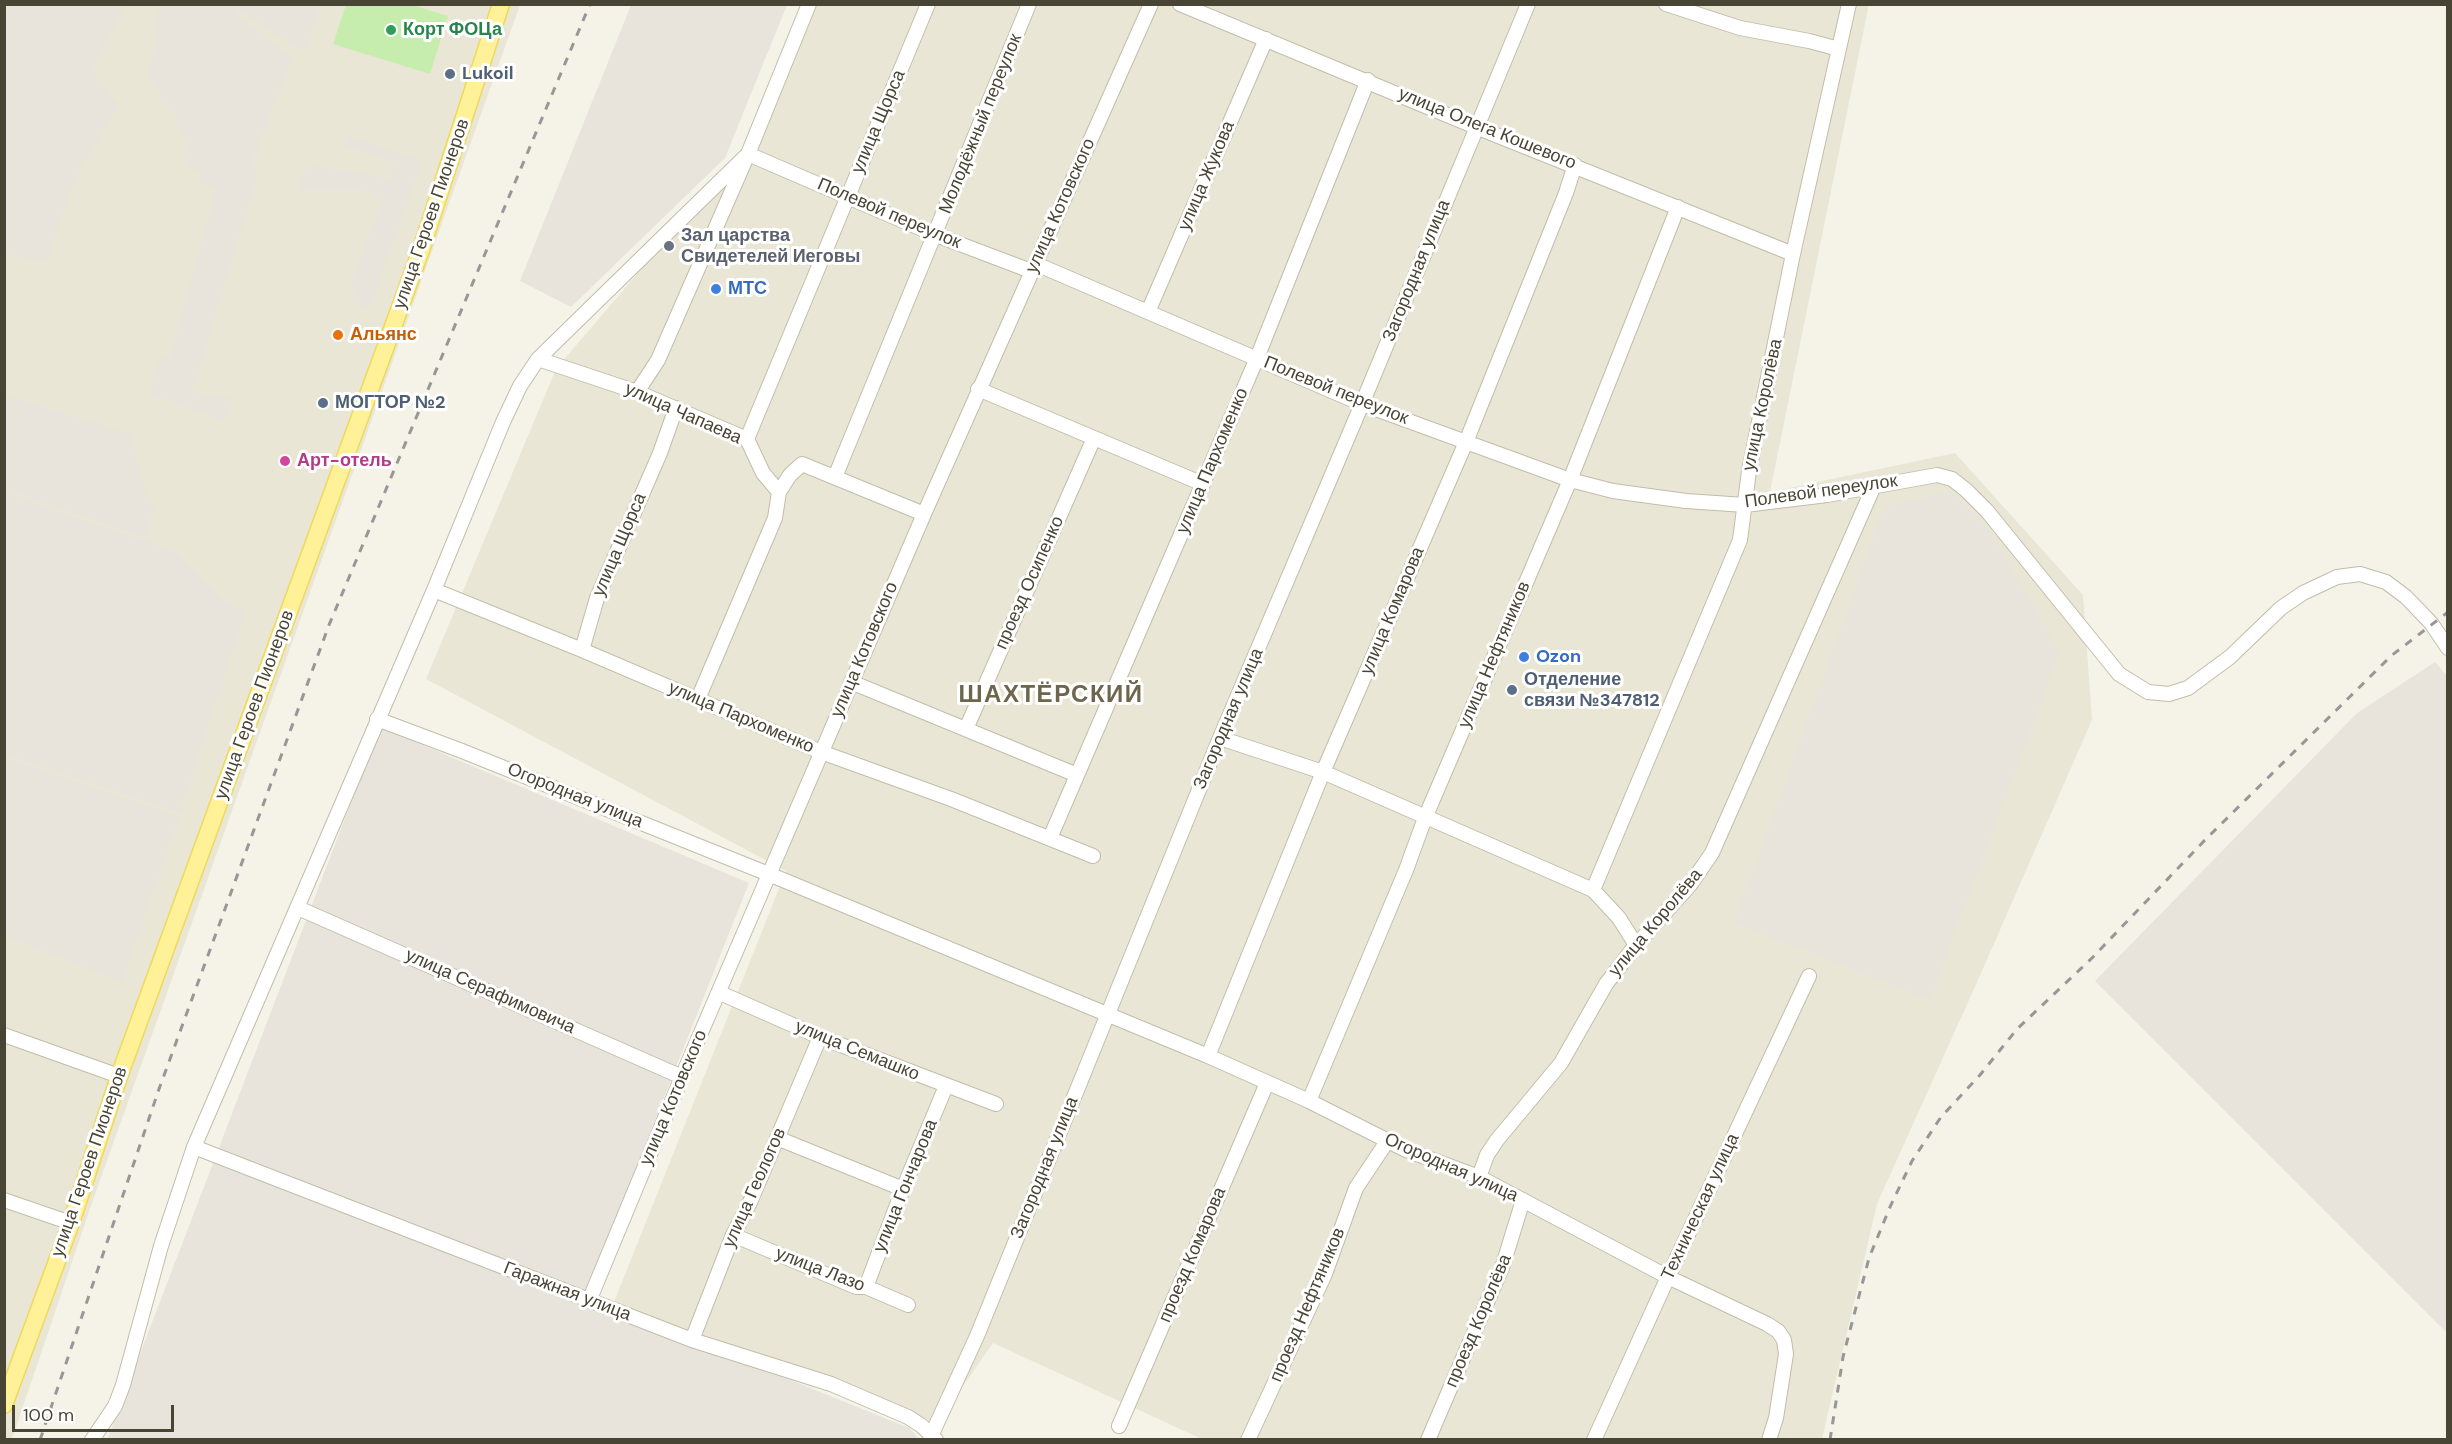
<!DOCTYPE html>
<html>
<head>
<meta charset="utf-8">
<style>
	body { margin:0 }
	#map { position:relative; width:2452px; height:1444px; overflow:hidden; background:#f5f3e8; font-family:"DM Sans",sans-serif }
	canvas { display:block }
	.frame { position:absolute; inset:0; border:6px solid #494535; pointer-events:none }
	.scale { position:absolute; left:12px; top:1405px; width:162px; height:27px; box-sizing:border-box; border:3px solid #494535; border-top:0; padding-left:8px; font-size:18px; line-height:21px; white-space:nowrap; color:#494535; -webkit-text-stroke:4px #fff; paint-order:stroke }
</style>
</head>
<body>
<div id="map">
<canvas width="2452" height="1444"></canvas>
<div class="frame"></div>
<div class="scale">100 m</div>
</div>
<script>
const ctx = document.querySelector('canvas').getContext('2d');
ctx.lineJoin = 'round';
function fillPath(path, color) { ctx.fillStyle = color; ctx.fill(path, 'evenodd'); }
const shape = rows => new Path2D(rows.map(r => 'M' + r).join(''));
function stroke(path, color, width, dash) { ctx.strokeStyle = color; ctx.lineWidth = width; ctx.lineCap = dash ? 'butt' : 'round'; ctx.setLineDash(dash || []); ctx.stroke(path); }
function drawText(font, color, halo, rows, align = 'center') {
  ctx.font = font + ' "DM Sans",sans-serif'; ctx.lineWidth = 6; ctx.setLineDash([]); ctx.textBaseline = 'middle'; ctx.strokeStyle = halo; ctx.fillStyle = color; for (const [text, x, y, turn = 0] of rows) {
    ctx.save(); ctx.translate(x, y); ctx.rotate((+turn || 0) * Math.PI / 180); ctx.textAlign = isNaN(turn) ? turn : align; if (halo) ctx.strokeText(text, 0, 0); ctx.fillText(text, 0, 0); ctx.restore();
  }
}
fillPath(shape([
	[1869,4,1770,492,1955,453,2083,595,2092,720,1978,980,1877,1204,1822,1439,1204,1440,993,1343,937,1423,826,1379,692,1340,614,1302,786,871,426,679,556,369,747,145,804,5],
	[5,5,520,5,94,1197,12,1439,5,1440]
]), '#eae6d5');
fillPath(shape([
	[4,5,125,5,92,70,119,105,83,164,63,212,47,262,5,254],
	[158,5,320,5,308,47,299,48,241,12,239,9,236,16,293,57,253,159,258,176,192,392,232,399,225,422,168,400,149,396,160,358,170,358,216,188,199,183,201,172,187,165,184,157,189,142,182,137,174,112,161,103,160,90,146,74,153,56,154,40,160,27,153,22,160,7],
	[631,5,787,5,725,158,571,307,520,281],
	[348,135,422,161,370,309,351,302,356,290,350,288,382,200,369,191,299,189,307,165,374,175,389,181,395,164,345,146],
	[5,395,129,433,147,495,155,505,144,538,5,489],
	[5,492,176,552,229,605,245,612,180,813,5,754],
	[1952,492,1989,530,2060,652,1930,1000,1734,923,1885,506],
	[2435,662,2448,677,2447,1333,2095,981,2357,713],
	[380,727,749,883,587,1292,614,1302,692,1340,909,1428,919,1439,107,1440],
	[5,757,179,816,122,982,5,936]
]), '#e8e4dc');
fillPath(shape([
	[346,5,412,5,448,16,430,74,333,44]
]), '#c6edad');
const minor = shape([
	[1180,4,1476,127,1793,254],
	[1666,4,1740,28,1809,41,1839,49],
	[1036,264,1362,404,1570,480,1613,491,1686,501,1745,505,1827,495,1937,475,1952,479,1966,490,1987,511,2119,674,2148,692,2169,694,2188,688,2230,657,2281,608,2303,593,2337,577,2360,574,2386,582,2406,597,2431,623,2448,648],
	[1148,312,1266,39],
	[538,359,637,392,747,439,763,473,779,492,790,475,802,464,924,514],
	[978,389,1203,484],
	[637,392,658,360,748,154,936,235,1031,271],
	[747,439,928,4],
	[835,477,1029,4],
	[434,590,582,650,821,752,951,799,1093,856],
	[582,650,597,598,660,453,676,408],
	[851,682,1077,775],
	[698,699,775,518,779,492],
	[377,719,462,751,771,875,1208,1056,1309,1101,1406,1150,1479,1177,1668,1277,1767,1324,1778,1331,1784,1340,1786,1354,1776,1418,1769,1440],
	[966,729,1094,438],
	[1220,738,1323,772,1593,890,1619,918,1636,945],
	[1050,838,1257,358,1368,80],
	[1593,890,1740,540,1749,471,1793,254,1849,4],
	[298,908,682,1077],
	[720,993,820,1037,996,1104],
	[4,1035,119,1076],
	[1208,1056,1323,772,1466,442,1566,193,1575,165],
	[1309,1101,1406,870,1425,818,1570,480,1678,207],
	[777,1138,903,1189],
	[194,1147,692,1340,831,1384,908,1417,922,1426,936,1440],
	[1479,1177,1487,1155,1497,1140,1561,1063,1606,984,1636,945,1690,885,1712,853,1874,486],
	[4,1200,71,1223],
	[733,1235,856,1287,866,1287,908,1305],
	[866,1287,903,1189,946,1086],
	[589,1301,682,1077,924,514,1151,4],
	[692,1340,733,1235,751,1200,820,1037],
	[1119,1426,1267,1083],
	[932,1434,977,1336,1220,738,1362,404,1528,4],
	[92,1440,115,1406,123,1385,161,1246,194,1147,434,590,503,422,520,386,538,359,748,154,809,4],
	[1248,1440,1325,1274,1356,1188,1388,1140],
	[1428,1440,1503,1265,1523,1200],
	[1594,1440,1668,1277,1809,976]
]);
const major = shape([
	[4,1405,71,1223,121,1071,421,250,501,4]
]);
stroke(minor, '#c2bda9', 16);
stroke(major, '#efd95c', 19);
stroke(minor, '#fff', 14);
stroke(major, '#fff197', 16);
stroke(shape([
	[40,1440,159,1089,329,625,590,4],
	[1830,1440,1843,1357,1869,1258,1890,1207,1912,1161,1941,1117,1980,1075,2017,1029,2092,958,2205,840,2391,656,2448,612]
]), '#979797', 3, [8, 8]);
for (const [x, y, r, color] of [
	[391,30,6,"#2e9e5b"],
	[450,74,6,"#5c6f8a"],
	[669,246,6,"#6b7280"],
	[716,289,6,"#3f7fe0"],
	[338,335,6,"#e8710a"],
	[323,403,6,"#5c6f8a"],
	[285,461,6,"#d1479c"],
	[1524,657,6,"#3f7fe0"],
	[1512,690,6,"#5c6f8a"]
]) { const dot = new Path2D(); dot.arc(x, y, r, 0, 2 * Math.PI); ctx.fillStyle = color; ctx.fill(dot); stroke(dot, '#fff', 2); }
drawText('bold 18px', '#27864d', '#fff', [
	["Корт ФОЦа",403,30]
], 'left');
drawText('bold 18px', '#4e5e75', '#fff', [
	["Lukoil",462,74],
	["МОГТОР №2",335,403],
	["Отделение",1524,680],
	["связи №347812",1524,701]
], 'left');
drawText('18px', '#494535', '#fff', [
	["улица Щорса",879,122,-67],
	["Молодёжный переулок",981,124,-68],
	["улица Олега Кошевого",1487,129,22],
	["улица Жукова",1207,176,-67],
	["улица Котовского",1061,206,-66],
	["улица Героев Пионеров",432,214,-71],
	["Полевой переулок",889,214,23],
	["Загородная улица",1417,271,-68],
	["Полевой переулок",1336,391,22],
	["улица Королёва",1763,405,-78],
	["улица Чапаева",683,414,24],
	["улица Пархоменко",1213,461,-67],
	["Полевой переулок",1821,492,-8],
	["улица Щорса",620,545,-67],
	["проезд Осипенко",1030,583,-66],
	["улица Комарова",1393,611,-67],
	["улица Котовского",865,650,-67],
	["улица Нефтяников",1495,655,-67],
	["улица Героев Пионеров",255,705,-70],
	["улица Пархоменко",741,718,23],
	["Загородная улица",1229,719,-67],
	["Огородная улица",575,796,22],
	["улица Королёва",1656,923,-50],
	["улица Серафимовича",490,992,24],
	["улица Семашко",857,1051,22],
	["улица Котовского",674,1098,-67],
	["улица Героев Пионеров",90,1162,-71],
	["Загородная улица",1045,1168,-68],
	["Огородная улица",1451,1168,24],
	["улица Гончарова",906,1186,-68],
	["улица Геологов",755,1188,-66],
	["Техническая улица",1701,1207,-65],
	["проезд Комарова",1193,1255,-67],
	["улица Лазо",820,1270,21],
	["Гаражная улица",567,1292,21],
	["проезд Нефтяников",1308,1305,-67],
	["проезд Королёва",1479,1321,-67]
]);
drawText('bold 18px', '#5b616d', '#fff', [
	["Зал царства",681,236],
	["Свидетелей Иеговы",681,257]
], 'left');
drawText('bold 18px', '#366cbe', '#fff', [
	["МТС",728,289],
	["Ozon",1536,657]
], 'left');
drawText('bold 18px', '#c56008', '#fff', [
	["Альянс",350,335]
], 'left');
drawText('bold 18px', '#b23c85', '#fff', [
	["Арт-отель",297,461]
], 'left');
ctx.letterSpacing = '1.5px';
drawText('bold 24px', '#6d654c', '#fff', [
	["ШАХТЁРСКИЙ",1051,696]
]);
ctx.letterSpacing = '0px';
</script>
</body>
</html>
